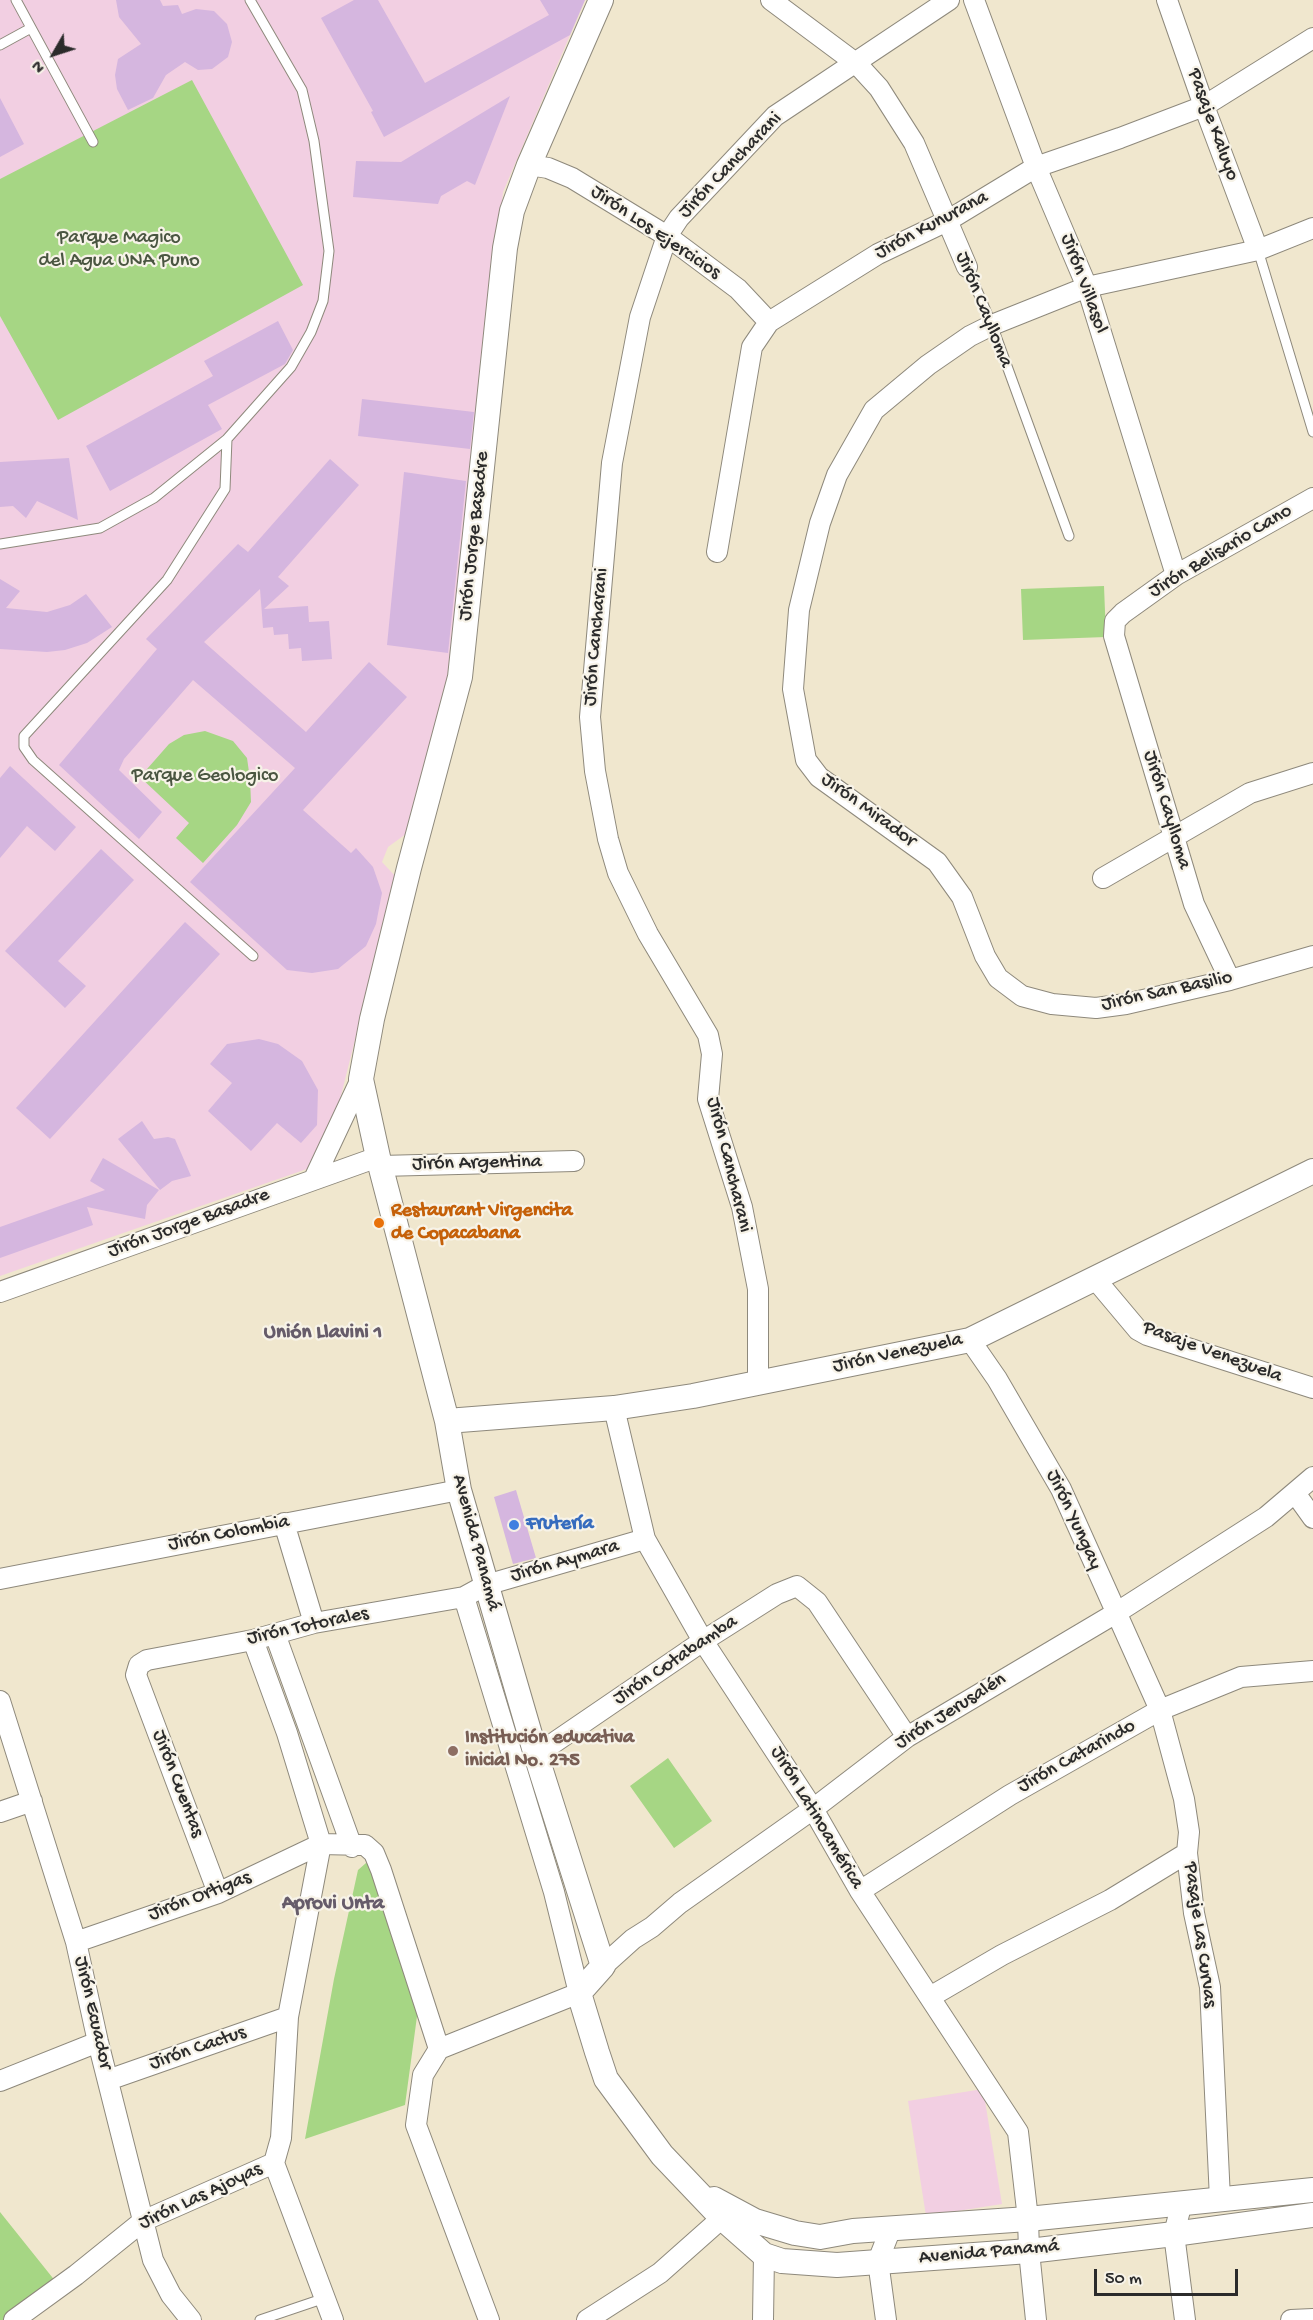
<!DOCTYPE html>
<html>
<head>
<meta charset="utf-8">
<style>
	body { margin:0 }
	#map { position:relative; width:1313px; height:2320px; overflow:hidden; background:#f0e7ce; font-family:"Gochi Hand",sans-serif }
	canvas { display:block }
	.north { position:absolute; left:24px; top:24px; width:60px; height:60px; -webkit-text-stroke:4px #f7f3e8; paint-order:stroke; rotate:231deg; font-size:16px; font-weight:700; line-height:24px; text-align:center; color:#2b2b2b }
	.north::after { content:''; display:block; margin:auto; width:21px; height:27px; background:#2b2b2b; clip-path:polygon(50% 0,100% 100%,50% 72%,0 100%) }
	.scale { position:absolute; left:1094px; top:2269px; width:144px; height:27px; box-sizing:border-box; border:3px solid #2b2b2b; border-top:0; padding-left:8px; font-size:18px; line-height:21px; white-space:nowrap; color:#2b2b2b; -webkit-text-stroke:4px #f7f3e8; paint-order:stroke }
</style>
</head>
<body>
<div id="map">
<canvas width="1313" height="2320"></canvas>
<div class="north">N</div>
<div class="scale">50 m</div>
</div>
<script>
const ctx = document.querySelector('canvas').getContext('2d');
ctx.lineJoin = 'round';
function fillPath(path, color) { ctx.fillStyle = color; ctx.fill(path, 'evenodd'); }
const shape = rows => new Path2D(rows.map(r => 'M' + r).join(''));
function stroke(path, color, width, dash) { ctx.strokeStyle = color; ctx.lineWidth = width; ctx.lineCap = dash ? 'butt' : 'round'; ctx.setLineDash(dash || []); ctx.stroke(path); }
function drawText(font, color, halo, rows, align = 'center') {
  ctx.font = font + ' "Gochi Hand",sans-serif'; ctx.lineWidth = 4.5; ctx.setLineDash([]); ctx.textBaseline = 'middle'; ctx.strokeStyle = halo; ctx.fillStyle = color; for (const [text, x, y, turn = 0] of rows) {
    ctx.save(); ctx.translate(x, y); ctx.rotate((+turn || 0) * Math.PI / 180); ctx.textAlign = isNaN(turn) ? turn : align; if (halo) ctx.strokeText(text, 0, 0); ctx.fillText(text, 0, 0); ctx.restore();
  }
}
fillPath(shape([
	[0,0,585,0,503,192,450,679,410,831,388,847,382,862,396,877,324,1163,0,1276],
	[983,2089,1002,2204,926,2216,908,2101]
]), '#f2cfe2');
fillPath(shape([
	[192,80,303,285,58,420,0,316,0,179],
	[1104,586,1106,637,1023,640,1021,589],
	[205,731,233,741,247,758,250,779,251,802,237,825,203,863,176,838,189,823,140,777,169,744,184,735],
	[668,1758,712,1821,674,1848,630,1786],
	[366,1863,374,1866,418,2009,405,2105,305,2139,334,1979,358,1870],
	[0,2212,56,2282,8,2320,0,2320]
]), '#a6d684');
fillPath(shape([
	[116,0,160,0,163,6,178,5,182,14,196,9,214,11,227,24,232,42,228,57,212,69,198,70,185,62,166,75,153,98,128,110,117,89,115,75,118,59,141,44,119,17],
	[354,0,378,0,425,83,549,15,540,0,585,0,570,35,384,137,371,112,373,111,321,18],
	[510,96,475,185,467,181,441,196,438,204,353,197,356,161,401,162],
	[0,98,24,144,0,157],
	[278,321,293,350,285,364,208,405,222,429,110,491,86,446,213,376,204,361],
	[362,399,474,412,470,449,358,436],
	[69,458,78,520,37,501,26,518,13,506,0,507,0,462],
	[330,459,359,485,278,577,289,586,264,609,308,606,309,622,329,621,332,659,302,661,301,648,289,649,288,634,274,635,273,627,263,628,260,589,204,642,306,732,369,662,407,697,303,810,351,853,356,848,373,867,382,893,376,924,366,946,338,969,312,973,287,970,190,882,295,768,193,680,124,759,119,770,162,812,139,839,59,765,157,649,146,639,238,544,248,552],
	[404,472,466,481,448,653,387,645],
	[0,579,20,591,6,608,47,612,70,605,86,594,112,627,87,643,65,650,47,652,0,649],
	[10,766,76,827,55,851,27,826,0,858,0,778],
	[101,849,134,880,58,961,86,986,65,1008,5,951],
	[185,922,220,954,50,1139,16,1108],
	[259,1039,278,1044,302,1061,318,1090,317,1125,301,1143,277,1123,251,1151,208,1111,232,1083,210,1064,227,1044],
	[142,1121,154,1139,168,1137,175,1139,191,1176,172,1181,160,1190,118,1139],
	[103,1158,159,1190,147,1205,145,1219,87,1207,93,1225,0,1258,0,1227,105,1190,90,1181],
	[516,1490,536,1558,513,1564,494,1497]
]), '#d5b6df');
const service = shape([
	[16,0,93,142],
	[0,45,31,28],
	[1258,250,1313,432],
	[967,267,992,325,1069,536],
	[227,439,225,489,167,580,24,736,24,747,33,760,253,956],
	[0,544,100,528,154,498,227,439,291,367,311,332,323,301,329,251,314,141,302,90,250,0],
	[260,2320,325,2298]
]);
const minor = shape([
	[771,0,857,64,879,88,914,143,967,267],
	[974,0,1036,167,1087,287,1176,575],
	[1167,0,1204,106,1258,250],
	[529,165,548,168,572,178,667,236,738,289,769,322],
	[1313,228,1258,250,1087,287,992,325,970,336,928,365,874,410,837,475,820,523,799,610,793,689,806,760,819,777,937,862,962,897,985,956,998,978,1022,996,1052,1004,1096,1008,1126,1004,1230,980,1313,956],
	[717,552,752,347,769,322,878,254,947,221,1036,167,1120,138,1204,106,1313,38],
	[1103,878,1250,793,1313,773],
	[1230,980,1194,904,1114,636,1115,621,1123,613,1176,575,1313,498],
	[381,1166,574,1161],
	[314,1179,361,1079],
	[1096,1280,1138,1330,1147,1335,1313,1388],
	[0,1292,378,1157],
	[970,1340,997,1379,1061,1489,1160,1710,1184,1799,1189,1832,1187,1853,1194,1913,1210,1987,1220,2199],
	[758,1383,758,1289,742,1207,708,1099,712,1054,708,1035,648,934,618,873,608,839,595,771,590,717,612,463,640,317,667,236,679,218,775,116,949,0],
	[614,1408,645,1539,703,1641,813,1809,860,1891,1018,2132,1028,2219,1029,2251,1036,2320],
	[1295,1493,1313,1518],
	[284,1523,314,1623],
	[0,1579,459,1490],
	[464,1597,554,1892,579,1993,439,2049,423,2075,416,2125,489,2320],
	[275,1634,352,1847],
	[253,1640,287,1733,321,1844,288,2017,281,2138,274,2163,333,2320],
	[0,1701,76,1942,98,2042,153,2260,171,2295,191,2320],
	[536,1755,703,1641,777,1594,797,1586,817,1602,907,1737],
	[0,1812,32,1801],
	[860,1891,1010,1795,1160,1710,1241,1677,1313,1671],
	[218,1893,136,1675,139,1665,147,1660,253,1640,314,1623,464,1597,486,1585,645,1539],
	[76,1942,218,1893,321,1844,365,1845,374,1853,381,1870,439,2049],
	[603,1966,633,1939,652,1927,680,1903,813,1809,907,1737,1116,1613,1266,1517,1313,1477],
	[930,1997,1002,1955,1110,1900,1187,1853],
	[108,2080,288,2017],
	[0,2081,98,2042],
	[1182,2202,1174,2234,1185,2320],
	[14,2320,76,2275,143,2221,274,2163],
	[587,2320,660,2273,722,2218],
	[763,2320,764,2255],
	[886,2320,878,2261,891,2228],
	[1291,2320,1313,2319]
]);
const tertiary = shape([
	[601,0,529,165,512,211,505,248,460,677,409,868,372,1019,361,1079,378,1157,447,1421,459,1490,536,1755,603,1966,579,1993,597,2052,606,2079,662,2155,722,2218,764,2255,782,2261,837,2265,1029,2251,1174,2234,1313,2215],
	[447,1421,614,1408,693,1396,970,1340,1313,1171],
	[714,2199,755,2221,795,2233,820,2237,853,2231,1028,2219,1313,2190]
]);
stroke(service, '#8e897c', 11);
stroke(minor, '#8e897c', 22);
stroke(tertiary, '#8e897c', 26);
stroke(service, '#fff', 9);
stroke(minor, '#fff', 20);
stroke(tertiary, '#fff', 24);
for (const [x, y, r, color] of [
	[379,1223,6,"#e8710a"],
	[514,1525,6,"#3f7fe0"],
	[453,1751,6,"#8d6e63"]
]) { const dot = new Path2D(); dot.arc(x, y, r, 0, 2 * Math.PI); ctx.fillStyle = color; ctx.fill(dot); stroke(dot, '#f7f3e8', 2); }
drawText('20px', '#2b2b2b', '#f7f3e8', [
	["Pasaje Kaluyo",1212,125,70],
	["Jirón Cancharani",731,166,-46],
	["Jirón Kunurana",932,226,-28],
	["Jirón Los Ejercicios",655,233,34],
	["Jirón Villasol",1083,284,70],
	["Jirón Caylloma",983,310,68],
	["Jirón Jorge Basadre",475,536,-84],
	["Jirón Belisario Cano",1221,552,-31],
	["Jirón Cancharani",597,637,-85],
	["Jirón Caylloma",1166,810,73],
	["Jirón Mirador",868,811,36],
	["Jirón San Basilio",1167,992,-12],
	["Jirón Argentina",477,1164,-1],
	["Jirón Cancharani",728,1165,76],
	["Jirón Jorge Basadre",189,1224,-20],
	["Pasaje Venezuela",1212,1353,20],
	["Jirón Venezuela",898,1354,-12],
	["Jirón Yungay",1073,1520,65],
	["Jirón Colombia",229,1534,-11],
	["Avenida Panamá",475,1543,75],
	["Jirón Aymara",565,1562,-16],
	["Jirón Totorales",308,1627,-12],
	["Jirón Cotabamba",676,1661,-34],
	["Jirón Jerusalén",951,1712,-32],
	["Jirón Catarindo",1077,1757,-29],
	["Jirón Cuentas",177,1784,69],
	["Jirón Latinoamérica",816,1818,59],
	["Jirón Ortigas",200,1897,-21],
	["Pasaje Las Curvas",1199,1935,82],
	["Jirón Ecuador",92,2013,77],
	["Jirón Cactus",198,2049,-19],
	["Jirón Las Ajoyas",201,2197,-25],
	["Avenida Panamá",989,2253,-5]
]);
drawText('20px', '#4a5641', '#f7f3e8', [
	["Parque Magico",119,239],
	["del Agua UNA Puno",119,262],
	["Parque Geologico",205,777]
]);
drawText('bold 20px', '#c56008', '#f7f3e8', [
	["Restaurant Virgencita",391,1212],
	["de Copacabana",391,1235]
], 'left');
drawText('bold 20px', '#366cbe', '#f7f3e8', [
	["Frutería",526,1525]
], 'left');
drawText('bold 20px', '#785e54', '#f7f3e8', [
	["Institución educativa",465,1739],
	["inicial No. 275",465,1762]
], 'left');
drawText('bold 21px', '#665c6a', '#f7f3e8', [
	["Unión Llavini 1",323,1334],
	["Aprovi Unta",333,1905]
]);
</script>
</body>
</html>
